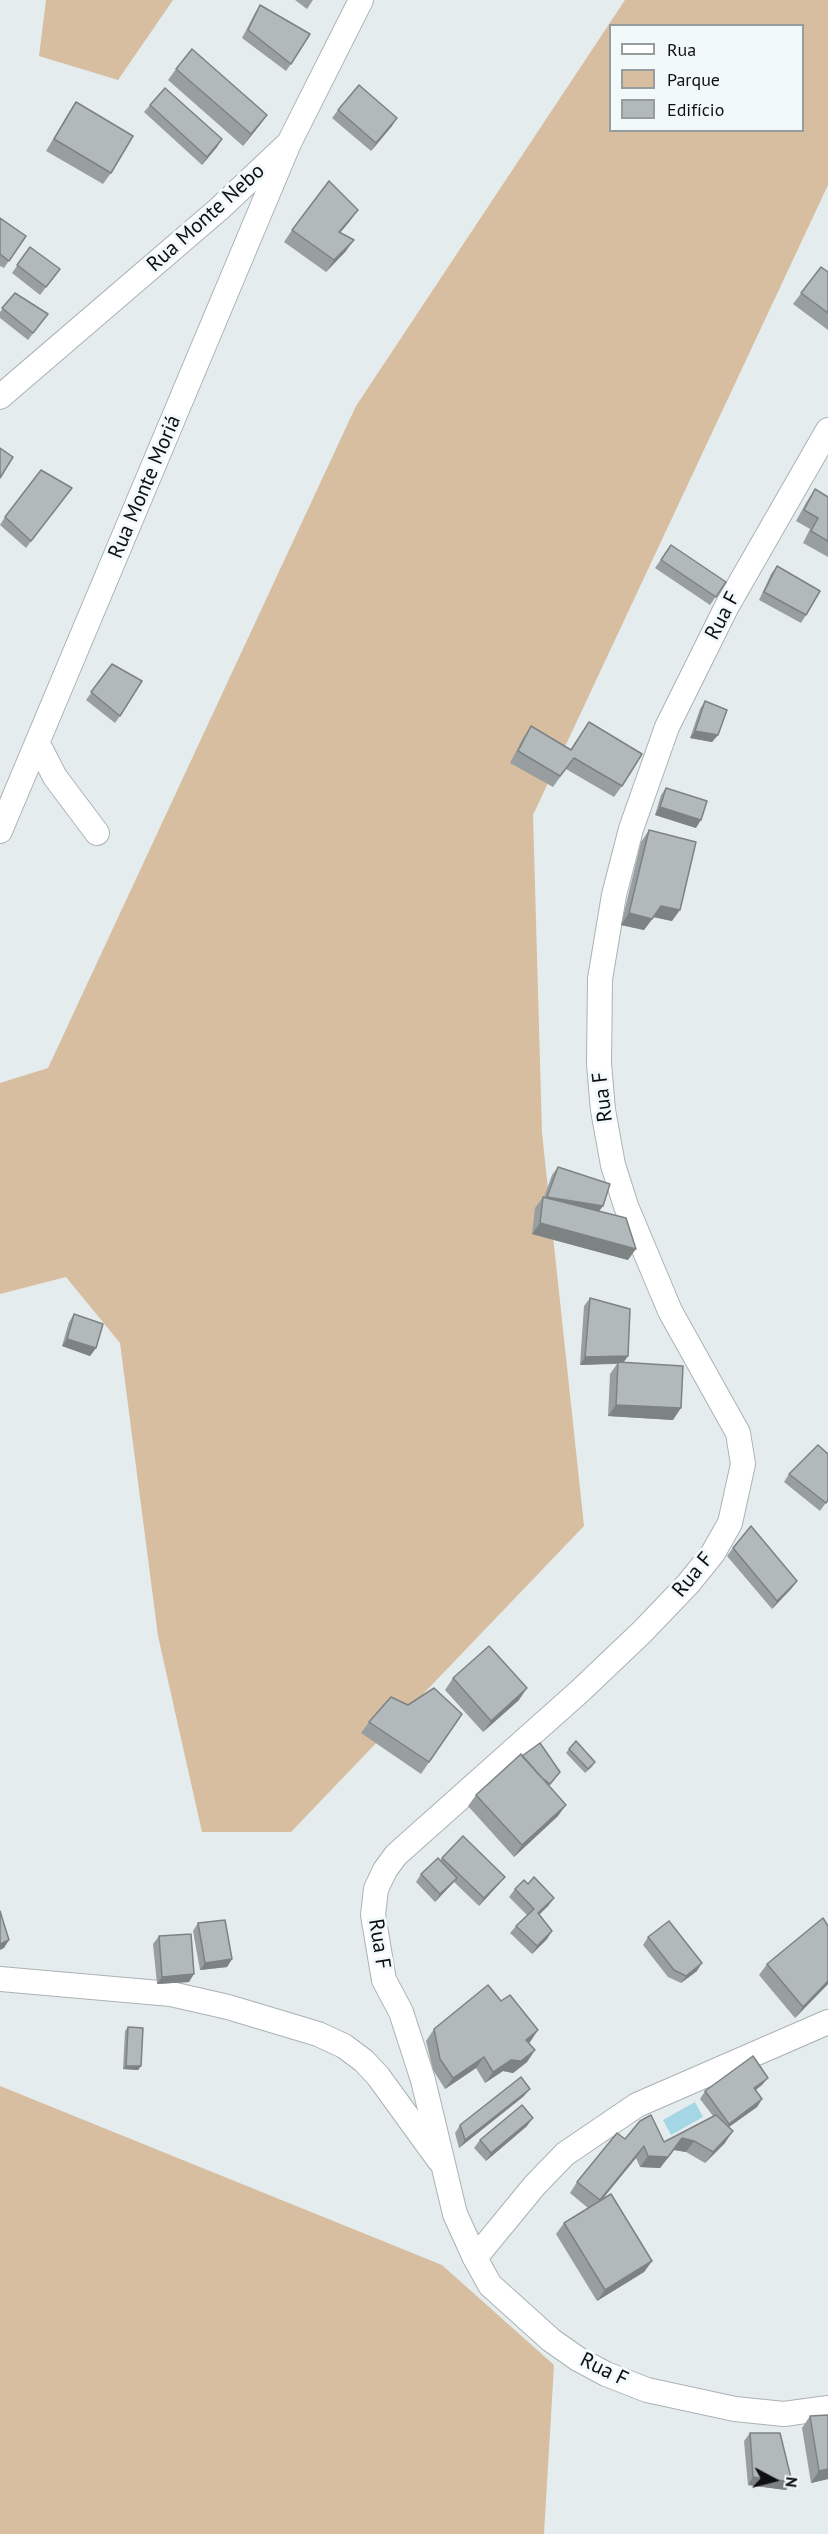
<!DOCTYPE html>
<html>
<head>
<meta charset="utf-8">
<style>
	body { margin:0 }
	#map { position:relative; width:828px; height:2534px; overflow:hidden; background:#e5ecee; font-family:"PT Sans",sans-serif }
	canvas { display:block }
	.legend { position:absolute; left:609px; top:24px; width:195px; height:108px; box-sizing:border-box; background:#f2f9fb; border:2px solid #979c9d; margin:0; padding:8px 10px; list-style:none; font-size:18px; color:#0e1011 }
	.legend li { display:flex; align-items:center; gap:12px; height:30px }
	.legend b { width:30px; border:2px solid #979c9d }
	.north { position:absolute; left:744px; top:2450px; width:60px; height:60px; -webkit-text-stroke:4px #f2f9fb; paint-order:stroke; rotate:97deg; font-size:16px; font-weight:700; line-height:24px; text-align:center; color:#0e1011 }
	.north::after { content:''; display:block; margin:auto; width:21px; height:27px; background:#0e1011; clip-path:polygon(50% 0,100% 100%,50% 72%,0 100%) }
</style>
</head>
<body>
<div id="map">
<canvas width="828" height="2534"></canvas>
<ul class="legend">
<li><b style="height:8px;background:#fff"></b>Rua</li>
<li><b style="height:16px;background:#d7bea1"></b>Parque</li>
<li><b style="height:16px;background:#b2b9bb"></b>Edifício</li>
</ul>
<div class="north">N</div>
</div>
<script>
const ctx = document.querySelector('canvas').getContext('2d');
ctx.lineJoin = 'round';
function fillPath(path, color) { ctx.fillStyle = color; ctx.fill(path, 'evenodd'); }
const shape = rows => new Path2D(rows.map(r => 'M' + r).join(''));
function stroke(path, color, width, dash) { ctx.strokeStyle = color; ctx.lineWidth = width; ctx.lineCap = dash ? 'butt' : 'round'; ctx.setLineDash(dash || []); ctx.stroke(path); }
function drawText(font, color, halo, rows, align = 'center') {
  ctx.font = font + ' "PT Sans",sans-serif'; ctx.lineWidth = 6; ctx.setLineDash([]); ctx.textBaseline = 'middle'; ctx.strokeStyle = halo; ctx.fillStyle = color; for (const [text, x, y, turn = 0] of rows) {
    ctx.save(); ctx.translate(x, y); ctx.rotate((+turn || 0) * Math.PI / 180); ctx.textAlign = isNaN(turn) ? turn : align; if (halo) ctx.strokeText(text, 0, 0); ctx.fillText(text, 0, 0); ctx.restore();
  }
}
fillPath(shape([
	[46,0,173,0,118,80,39,56],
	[625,0,828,0,828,185,533,815,542,1133,584,1526,291,1832,202,1832,158,1636,120,1343,66,1277,0,1294,0,1083,48,1068,356,406],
	[610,26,802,26,802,130,610,130],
	[0,2086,442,2265,554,2365,544,2534,0,2534]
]), '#d7bea1');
fillPath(shape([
	[695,2102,703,2117,671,2135,663,2120]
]), '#a5d6e5');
const minor = shape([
	[0,397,219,209,289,143,361,0],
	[828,430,727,606,667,727,631,829,614,895,600,979,599,1064,603,1110,613,1165,626,1206,670,1311,738,1433,743,1464,730,1523,713,1553,688,1584,642,1632,580,1691,396,1855,385,1870,376,1889,373,1915,384,1980,401,2012,423,2080,455,2214,475,2258,490,2285,551,2340,578,2359,606,2374,647,2390,735,2409,784,2414,828,2408],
	[38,744,55,777,97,833],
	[0,831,289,143],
	[0,1979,171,1994,228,2007,318,2034,344,2046,364,2061,378,2076,439,2160],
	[475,2258,535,2185,565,2154,637,2105,828,2022]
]);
stroke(minor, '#abb2b4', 26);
stroke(minor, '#fff', 24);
fillPath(shape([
	[295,0,313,0,307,9],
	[260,5,291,64,286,71,242,38,255,13],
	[176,69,267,115,259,126,243,146,168,80],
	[76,102,111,173,103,184,46,151,68,114],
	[150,105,217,147,202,165,144,112],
	[338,110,392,126,371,151,332,118],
	[0,218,26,236,4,268,0,266],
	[350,221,340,233,346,251,326,272,284,242,292,230],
	[30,247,60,269,40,295,12,273],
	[821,267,828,272,828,330,793,304],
	[15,293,48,314,28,340,0,318,0,312],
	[72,488,26,548,0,525,5,517],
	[815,489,828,497,828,557,803,543,810,529,796,521,807,501],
	[671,545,726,582,710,605,655,568],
	[777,566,806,615,801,623,759,600,771,574],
	[112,664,120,716,115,723,86,700],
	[705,701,718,735,712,742,690,738,700,709],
	[589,722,622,786,614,797,566,769,553,787,510,763,523,738,531,726,571,749],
	[666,788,696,828,655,815,661,795],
	[649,830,672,921,654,917,644,930,621,925,641,842],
	[558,1167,599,1211,628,1260,532,1234,535,1208,543,1197,544,1197,552,1175],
	[590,1298,628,1356,623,1363,673,1420,608,1416,610,1374,617,1364,580,1365,584,1306],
	[74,1314,96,1348,90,1356,62,1346,69,1322],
	[789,1474,828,1500,820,1511,784,1482],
	[733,1548,797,1581,791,1589,772,1609,727,1556],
	[453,1678,519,1700,483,1732,445,1690],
	[408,1705,462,1714,421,1774,361,1733,369,1722],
	[569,1749,593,1766,585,1773,566,1753],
	[521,1754,554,1780,549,1786,558,1816,514,1857,468,1806,476,1795],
	[442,1858,499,1884,479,1906,454,1882,435,1902,416,1882,421,1874,440,1861],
	[528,1884,554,1898,548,1906,539,1915,552,1931,547,1939,532,1954,510,1933,516,1926,527,1915,509,1897,515,1889],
	[198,1923,232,1959,227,1967,200,1970,193,1931],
	[828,1926,828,1984,795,2018,759,1975,767,1964],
	[159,1936,189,1982,157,1984,153,1944],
	[648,1937,697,1971,681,1983,668,1977,643,1945],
	[501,2001,538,2030,529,2043,535,2050,527,2062,513,2073,503,2071,485,2083,476,2068,445,2089,433,2070,426,2041,434,2029],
	[128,2027,141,2066,138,2070,123,2069,125,2031],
	[762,2085,756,2090,762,2099,757,2107,729,2127,725,2143,705,2163,686,2152,674,2150,660,2168,640,2167,636,2158,602,2199,652,2261,644,2272,597,2301,556,2234,564,2223,588,2208,570,2193,577,2182,625,2139,664,2142,713,2116,700,2099,705,2091],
	[524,2096,459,2148,455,2133,460,2125],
	[527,2126,486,2161,474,2148,480,2140],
	[810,2416,828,2479,811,2483,802,2428],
	[750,2433,792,2482,786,2490,748,2485,744,2441]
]), '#999fa1');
fillPath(shape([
	[267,115,259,126,243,146,251,134],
	[397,118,392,126,371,151,376,143],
	[222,139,217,147,202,165,207,157],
	[358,210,350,221,331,243,339,232],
	[354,240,346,251,326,272,334,260],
	[695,731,718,735,712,742,690,738],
	[660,807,701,820,696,828,655,815],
	[661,906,680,910,672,921,653,917],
	[629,913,652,919,644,930,621,925],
	[547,1197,603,1206,597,1214,542,1205],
	[540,1223,636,1249,628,1260,532,1234],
	[67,1339,96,1348,90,1356,62,1346],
	[628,1356,623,1363,580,1365,585,1357],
	[616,1405,681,1408,673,1420,608,1416],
	[797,1581,791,1589,772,1609,777,1601],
	[527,1688,519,1700,483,1732,491,1721],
	[566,1805,558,1816,514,1857,522,1845],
	[505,1877,499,1884,479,1906,484,1898],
	[457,1878,451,1885,435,1902,440,1894],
	[554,1898,548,1906,532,1921,538,1913],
	[552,1931,547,1939,532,1954,537,1946],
	[9,1940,4,1948,0,1950,0,1944],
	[232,1959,227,1967,200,1970,205,1963],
	[702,1963,697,1971,681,1983,686,1976],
	[194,1974,189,1982,157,1984,162,1977],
	[828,1981,828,1984,795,2018,803,2007],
	[538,2030,530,2042,518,2051,526,2040],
	[535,2050,527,2062,513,2073,503,2071,485,2083,493,2072,511,2060],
	[484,2057,476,2068,445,2089,453,2078],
	[126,2066,141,2066,138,2070,123,2069],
	[768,2078,762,2085,748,2095,754,2088],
	[530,2089,524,2096,459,2148,465,2140],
	[762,2099,757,2107,723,2131,729,2124],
	[533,2118,527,2126,486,2161,491,2153],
	[733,2131,725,2143,705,2163,713,2152],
	[682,2138,694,2141,686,2152,674,2150,660,2168,640,2167,648,2156],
	[644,2146,636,2158,592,2212,600,2200],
	[652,2261,644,2272,597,2301,605,2290],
	[828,2469,828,2479,811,2483,819,2471],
	[753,2477,792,2482,786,2490,748,2485]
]), '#7d8283');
const building = shape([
	[260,5,310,34,291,64,248,30,260,5],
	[192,49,267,115,251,134,176,69,192,49],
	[359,85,397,118,376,143,338,110,359,85],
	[165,88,222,139,207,157,150,105,165,88],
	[76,102,133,136,111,173,54,139,76,102],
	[329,181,358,210,339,232,354,240,334,260,292,230,329,181],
	[0,218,26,236,9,261,0,254,0,218],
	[30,247,60,269,46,287,17,265,30,247],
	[821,267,828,272,828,313,801,293,821,267],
	[15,293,48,314,33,333,2,308,15,293],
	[0,448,13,457,0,478,0,448],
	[41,470,72,488,31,541,5,517,41,470],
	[815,489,828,497,828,541,811,531,818,518,804,510,815,489],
	[671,545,726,582,716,597,661,560,671,545],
	[777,566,820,591,806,615,764,592,777,566],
	[112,664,142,681,120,716,91,692,112,664],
	[705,701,727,710,718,735,695,731,705,701],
	[589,722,642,754,622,786,574,758,560,776,518,751,531,726,571,750,589,722],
	[666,788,707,801,701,820,660,807,666,788],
	[649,830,696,842,680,910,661,906,652,919,629,913,649,830],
	[558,1167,610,1184,603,1206,547,1197,558,1167],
	[543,1197,626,1218,636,1249,540,1223,543,1197],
	[590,1298,630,1309,628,1356,585,1357,590,1298],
	[74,1314,103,1324,96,1348,67,1339,74,1314],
	[618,1362,683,1366,681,1408,616,1405,618,1362],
	[818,1445,828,1454,828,1500,826,1503,789,1474,818,1445],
	[751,1526,797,1581,777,1601,733,1548,751,1526],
	[489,1646,527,1688,491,1721,453,1678,489,1646],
	[434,1688,462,1714,429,1762,369,1722,391,1697,408,1705,434,1688],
	[576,1741,595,1762,588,1769,569,1749,576,1741],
	[540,1743,560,1772,550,1784,541,1777,522,1756,540,1743],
	[521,1754,566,1805,522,1845,476,1795,521,1754],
	[463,1836,505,1877,484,1898,442,1858,463,1836],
	[438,1858,457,1878,440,1894,421,1874,438,1858],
	[534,1877,554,1898,538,1913,552,1931,537,1946,516,1926,534,1909,515,1889,524,1880,528,1884,534,1877],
	[0,1911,9,1940,0,1944,0,1911],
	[823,1918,828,1926,828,1981,803,2007,767,1964,823,1918],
	[225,1920,232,1959,205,1963,198,1923,225,1920],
	[669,1921,702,1963,686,1976,674,1970,648,1937,669,1921],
	[191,1934,194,1974,162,1977,159,1936,191,1934],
	[488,1985,501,2001,510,1995,538,2030,526,2040,535,2050,521,2061,511,2060,493,2072,484,2057,453,2078,440,2059,434,2029,488,1985],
	[128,2027,143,2028,141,2066,126,2066,128,2027],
	[753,2056,768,2078,754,2088,762,2099,729,2124,705,2091,753,2056],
	[521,2077,530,2089,465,2140,460,2125,521,2077],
	[522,2105,533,2118,491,2153,480,2140,522,2105],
	[651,2115,664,2142,716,2115,733,2131,713,2152,694,2141,682,2138,668,2157,648,2156,644,2146,600,2200,577,2182,617,2133,625,2139,640,2121,651,2115],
	[611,2194,652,2261,605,2290,564,2223,611,2194],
	[828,2415,828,2469,819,2471,810,2416,828,2415],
	[750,2433,780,2433,792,2482,753,2477,750,2433]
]);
fillPath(building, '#b2b9bb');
stroke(building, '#7d8283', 1.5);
drawText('21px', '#0e1011', '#f2f9fb', [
	["Rua Monte Nebo",206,218,-42],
	["Rua Monte Moriá",145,487,-67],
	["Rua F",723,616,-62],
	["Rua F",603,1097,-97],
	["Rua F",693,1575,-50],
	["Rua F",379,1944,81],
	["Rua F",604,2370,26]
]);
</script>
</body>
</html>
